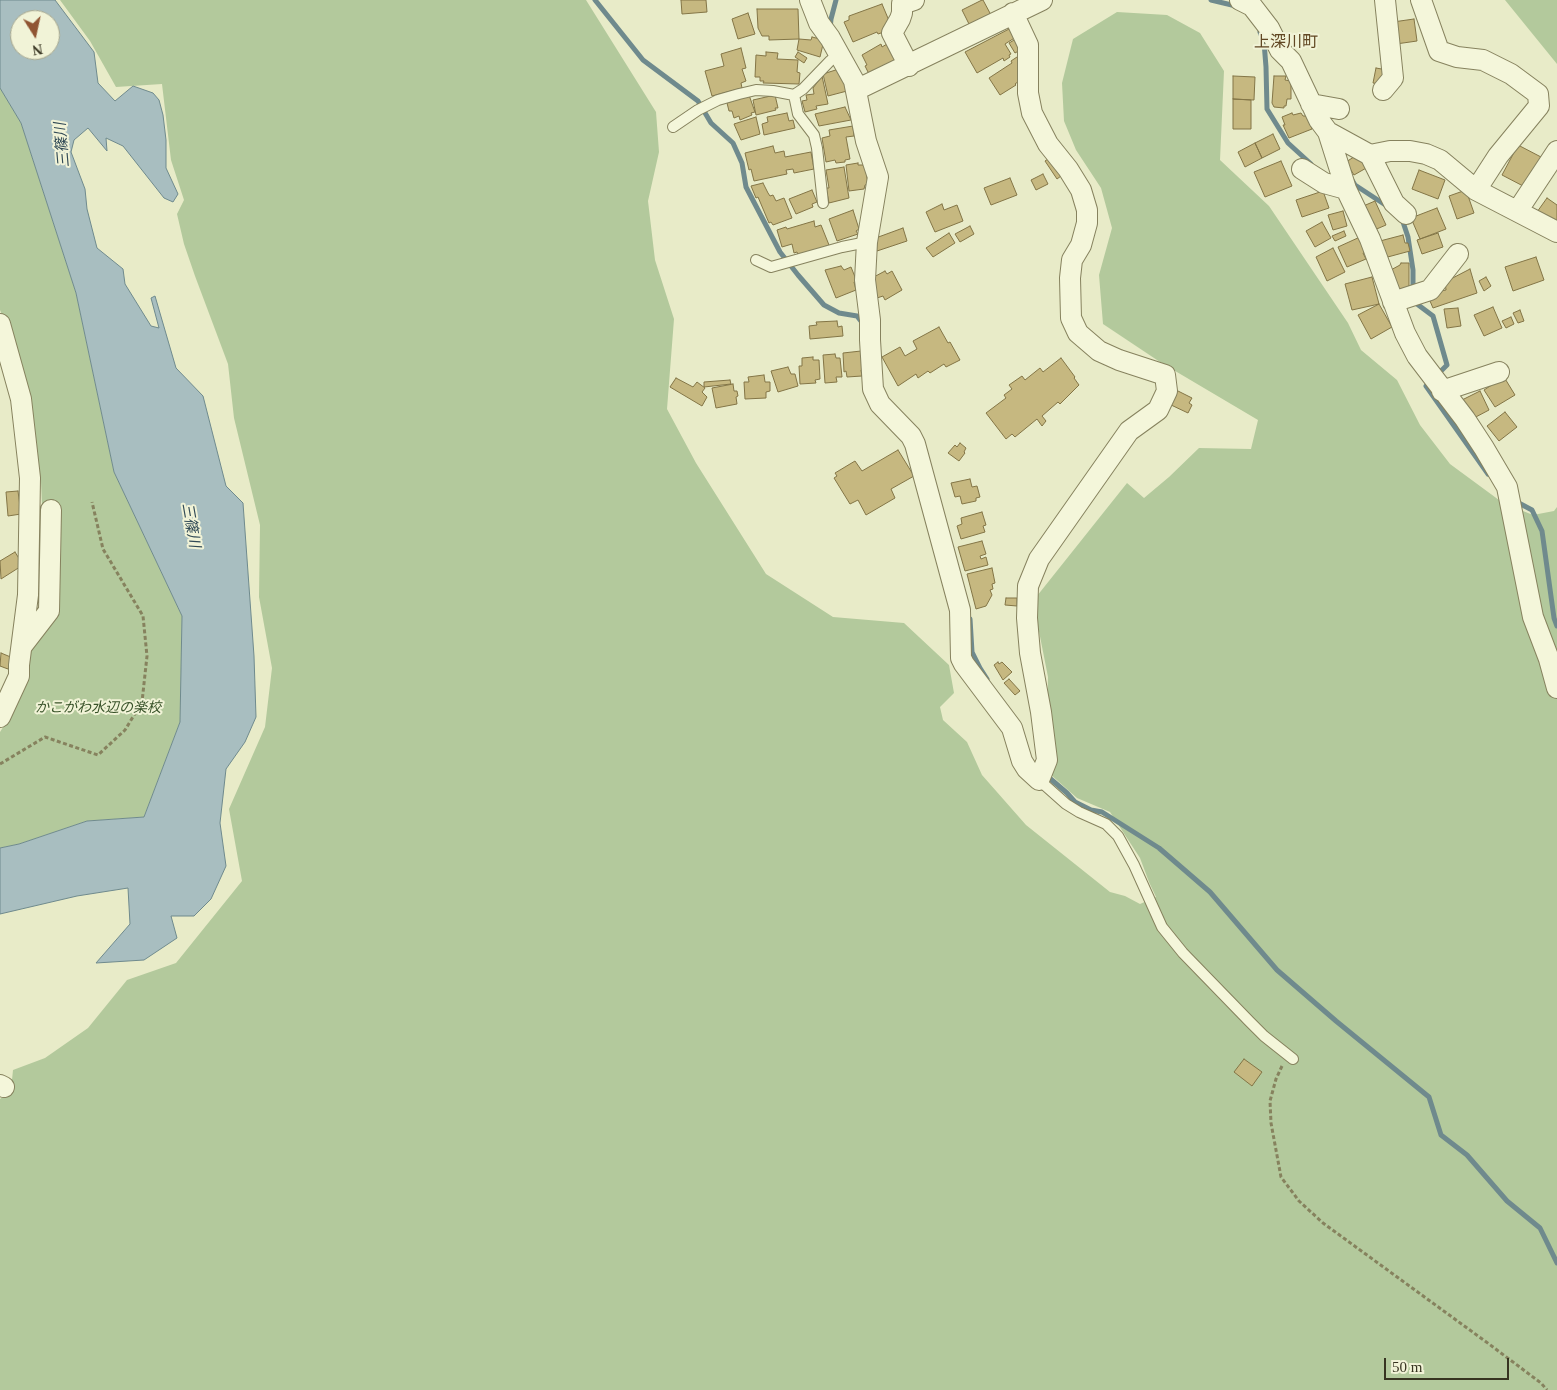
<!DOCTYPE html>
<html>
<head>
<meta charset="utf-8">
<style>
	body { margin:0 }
	#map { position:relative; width:1557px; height:1390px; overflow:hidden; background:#e8ebc8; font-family:Georgia,serif }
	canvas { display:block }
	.north { position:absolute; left:10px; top:10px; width:50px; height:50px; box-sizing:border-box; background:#f1f3d7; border:1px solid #a7a78e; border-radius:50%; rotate:170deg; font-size:14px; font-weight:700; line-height:20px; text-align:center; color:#373421 }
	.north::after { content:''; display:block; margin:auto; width:18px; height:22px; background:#905533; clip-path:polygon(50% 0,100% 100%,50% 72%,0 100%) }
	.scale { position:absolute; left:1384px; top:1358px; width:125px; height:22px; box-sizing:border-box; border:2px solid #373421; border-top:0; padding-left:6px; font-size:15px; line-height:18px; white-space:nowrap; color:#373421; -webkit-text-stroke:4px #f1f3d7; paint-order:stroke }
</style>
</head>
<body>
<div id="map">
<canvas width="1557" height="1390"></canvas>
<div class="north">N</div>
<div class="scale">50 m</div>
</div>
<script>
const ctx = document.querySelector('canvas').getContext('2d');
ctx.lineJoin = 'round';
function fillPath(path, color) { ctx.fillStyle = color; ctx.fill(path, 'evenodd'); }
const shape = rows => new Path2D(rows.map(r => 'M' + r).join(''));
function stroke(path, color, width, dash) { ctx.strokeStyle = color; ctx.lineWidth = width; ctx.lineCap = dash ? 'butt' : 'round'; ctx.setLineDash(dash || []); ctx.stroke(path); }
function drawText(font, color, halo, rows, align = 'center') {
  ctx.font = font + ' Georgia,"Noto Sans JP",serif'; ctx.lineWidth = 4; ctx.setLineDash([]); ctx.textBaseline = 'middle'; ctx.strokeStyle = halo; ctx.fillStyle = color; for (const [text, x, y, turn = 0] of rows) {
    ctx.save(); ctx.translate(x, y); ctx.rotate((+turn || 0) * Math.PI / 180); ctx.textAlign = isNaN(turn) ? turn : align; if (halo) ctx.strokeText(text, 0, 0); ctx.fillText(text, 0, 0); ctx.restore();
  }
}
fillPath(shape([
	[60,0,586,0,656,112,659,152,648,201,655,260,674,319,667,409,696,463,766,574,833,617,904,623,949,665,954,693,940,707,943,720,967,742,982,775,1026,825,1110,892,1125,896,1140,904,1156,897,1149,882,1140,858,1110,812,1077,798,1050,774,1047,730,1048,677,1033,601,1127,483,1144,498,1169,477,1199,448,1251,449,1258,420,1160,362,1103,324,1099,275,1112,228,1101,188,1076,150,1064,121,1062,83,1073,39,1117,12,1167,15,1200,33,1224,71,1220,160,1269,206,1348,323,1361,350,1397,380,1420,425,1450,464,1503,503,1533,515,1554,511,1557,507,1557,1390,0,1390,0,1099,11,1090,13,1070,45,1058,88,1028,127,980,176,963,242,881,229,809,265,727,272,668,259,597,260,525,234,418,228,364,195,276,184,244,177,214,184,200,171,160,162,84,116,87,90,41],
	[1505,0,1557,0,1557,64],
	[0,88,21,123,76,293,114,472,182,616,180,722,144,817,87,821,19,844,0,848,0,732,12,713,46,595,41,482,26,395,6,325,0,310]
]), '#b3c99c');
const water = shape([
	[0,0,55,0,94,52,98,83,115,101,133,86,153,93,159,100,163,115,166,140,166,168,178,194,173,202,164,198,123,146,106,138,107,151,88,128,74,140,71,152,85,189,87,209,97,248,123,269,125,284,151,326,159,328,151,298,155,296,176,368,203,396,226,486,243,503,254,656,256,717,245,742,226,769,220,823,226,866,211,899,194,916,171,916,177,938,144,960,96,963,130,924,128,888,77,896,0,914,0,848,19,844,87,821,144,817,180,722,182,616,114,472,76,293,21,123,0,88,0,0],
	[20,20,50,20,50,50,20,50,20,20]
]);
fillPath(water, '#a8bec0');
stroke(water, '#6f8a8d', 1);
stroke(shape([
	[595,0,643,60,698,101,711,123,733,143,742,163,746,187,780,252,798,275,824,305,839,313,857,316,864,325],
	[1211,0,1236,6],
	[830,29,831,19,836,0],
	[1260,32,1264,42,1266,67,1267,109,1288,143,1311,164],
	[1352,180,1355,185,1387,206],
	[1400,219,1403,222,1408,237,1413,270,1413,290],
	[1413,301,1433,316,1447,365,1436,376],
	[1430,382,1426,386,1488,474],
	[1515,501,1532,510,1542,531,1554,618,1557,626],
	[970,619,972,652,980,668,987,679],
	[1046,775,1067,793,1075,802,1091,810,1102,812,1159,848,1210,892,1277,970,1336,1021,1429,1097,1441,1135,1467,1155,1507,1201,1540,1228,1557,1263]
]), '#6f8a8d', 5);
const building = shape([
	[681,0,706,0,707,12,682,14,681,0],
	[982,0,983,0,991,15,970,26,962,10,982,0],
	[882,4,890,23,884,32,878,34,877,32,853,42,844,22,849,20,849,16,882,4],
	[757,9,798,9,799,39,769,40,769,36,762,36,758,28,757,9],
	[748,13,755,34,738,39,732,19,748,13],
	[1414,19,1417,41,1389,45,1386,23,1414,19],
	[1011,28,1016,37,1005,44,1011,54,1009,55,1010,57,1004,61,1003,58,977,73,965,52,1011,28],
	[812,37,824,40,820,57,797,50,799,39,811,40,812,37],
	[1016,39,1022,49,1015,53,1009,43,1016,39],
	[892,41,899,60,870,76,865,66,867,65,862,55,881,44,882,47,892,41],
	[741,48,746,68,742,69,746,81,741,83,742,88,712,96,705,71,724,66,721,54,741,48],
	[766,52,778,53,777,59,798,60,797,72,800,73,799,84,763,83,764,81,760,81,760,77,755,77,756,55,766,56,766,52],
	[798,52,807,58,804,63,795,57,798,52],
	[1020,55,1023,78,1015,84,1016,85,1000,95,989,78,1012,63,1011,61,1020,55],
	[842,68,847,91,828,96,823,74,842,68],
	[1376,68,1387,70,1385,85,1373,83,1376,68],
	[822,76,828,104,816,106,817,109,805,112,802,101,807,100,806,95,814,94,813,88,822,76],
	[1233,76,1255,77,1254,100,1233,99,1233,76],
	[1274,76,1286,76,1285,80,1291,81,1291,99,1287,99,1286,106,1284,106,1284,108,1274,107,1272,103,1274,76],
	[749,95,755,112,751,113,752,115,740,120,739,116,734,118,732,111,729,111,727,103,749,95],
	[775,95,778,108,775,108,776,110,756,115,753,100,775,95],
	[1233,99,1251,100,1251,129,1233,129,1233,99],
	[845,107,851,120,819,126,815,114,845,107],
	[787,113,789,121,793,120,795,128,764,135,762,124,768,122,767,117,787,113],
	[1292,113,1293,115,1301,113,1303,116,1307,116,1312,129,1289,138,1283,125,1285,125,1282,117,1292,113],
	[756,117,760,134,741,140,734,124,756,117],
	[853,126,854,136,846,137,850,159,845,160,845,162,836,163,835,160,826,162,822,138,830,136,829,130,853,126],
	[1273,134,1280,149,1262,158,1255,143,1273,134],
	[1255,143,1262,158,1245,167,1238,152,1255,143],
	[1518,145,1541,157,1525,187,1502,175,1518,145],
	[773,146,775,153,784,151,785,157,811,152,814,169,794,173,793,169,786,170,787,174,754,181,751,169,749,170,745,153,773,146],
	[1360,153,1368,167,1354,175,1346,162,1360,153],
	[1054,155,1065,173,1057,179,1045,161,1054,155],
	[1281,161,1292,186,1265,197,1254,172,1281,161],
	[858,163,858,165,865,165,868,184,865,185,864,189,849,191,846,165,858,163],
	[844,167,849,198,829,203,826,188,829,188,826,170,844,167],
	[1419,170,1445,180,1438,199,1412,189,1419,170],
	[1043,174,1048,184,1036,190,1031,180,1043,174],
	[1010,178,1017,195,991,205,984,188,1010,178],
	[763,183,768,193,770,196,773,195,776,201,784,198,792,218,773,225,771,222,769,223,758,197,756,198,751,186,763,183],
	[812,190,817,202,812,204,813,207,796,214,789,199,812,190],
	[1466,190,1474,213,1457,219,1449,196,1466,190],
	[1323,191,1329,208,1302,217,1296,200,1323,191],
	[1547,198,1557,205,1557,222,1537,212,1547,198],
	[1375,201,1386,225,1372,231,1361,207,1375,201],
	[942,204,944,210,957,205,963,221,935,232,926,212,942,204],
	[1437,208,1446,229,1420,239,1411,218,1437,208],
	[853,210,859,229,856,231,858,234,837,241,829,219,853,210],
	[1343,211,1347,226,1333,230,1328,215,1343,211],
	[814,221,815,227,821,225,829,245,799,257,797,252,794,253,792,244,782,247,777,230,786,227,787,229,814,221],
	[1322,222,1331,238,1315,247,1306,231,1322,222],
	[970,226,974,234,960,242,955,234,970,226],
	[903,228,907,241,877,251,873,239,903,228],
	[1344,231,1346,236,1335,241,1332,236,1344,231],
	[949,233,955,243,933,257,926,248,949,233],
	[1438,233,1443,247,1422,254,1417,240,1438,233],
	[1403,235,1405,243,1408,243,1410,251,1384,258,1380,241,1403,235],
	[1360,237,1366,252,1363,253,1366,259,1347,267,1338,247,1360,237],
	[1333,248,1345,272,1327,281,1316,257,1333,248],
	[1536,257,1544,280,1513,291,1505,267,1536,257],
	[1401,263,1409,263,1409,286,1398,294,1389,271,1400,265,1401,263],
	[841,266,844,270,851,267,857,282,854,282,856,290,836,298,825,270,841,266],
	[1470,269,1477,293,1433,308,1427,294,1446,290,1445,282,1470,269],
	[885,271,887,274,892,271,902,290,885,300,883,296,877,298,872,283,872,278,885,271],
	[1372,277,1379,304,1352,310,1345,284,1372,277],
	[1486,277,1491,286,1484,291,1479,281,1486,277],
	[1379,304,1392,327,1371,339,1358,315,1379,304],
	[1493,307,1502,328,1484,336,1474,315,1493,307],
	[1458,308,1461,326,1447,328,1444,309,1458,308],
	[1520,310,1524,321,1518,323,1513,313,1520,310],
	[1511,317,1514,324,1506,328,1502,321,1511,317],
	[837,321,838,327,842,326,843,336,810,339,809,326,817,325,816,322,837,321],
	[939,327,948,343,950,342,960,360,946,367,944,364,930,373,928,371,918,378,916,374,898,386,882,357,900,347,905,356,917,349,913,341,939,327],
	[861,351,864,369,861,370,862,376,847,377,846,371,844,372,843,353,861,351],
	[835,354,836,358,840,358,842,377,836,377,837,382,825,383,823,355,835,354],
	[813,357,813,360,819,360,820,379,815,380,816,383,800,384,799,366,802,366,802,358,813,357],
	[1061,358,1075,377,1074,378,1079,385,1060,404,1058,402,1042,416,1046,421,1042,426,1037,419,1015,437,1012,434,1006,439,986,413,1006,398,1004,395,1012,389,1009,385,1022,376,1025,380,1040,368,1043,372,1061,358],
	[788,367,791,374,795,374,798,386,778,392,771,371,788,367],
	[764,375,765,382,770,382,770,391,766,392,766,398,745,399,744,382,749,382,748,377,764,375],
	[1504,377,1515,395,1495,407,1484,390,1504,377],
	[676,378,693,387,697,382,705,388,702,392,707,397,702,406,670,387,676,378],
	[730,380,731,384,704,387,704,382,730,380],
	[733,384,734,391,737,391,738,396,736,397,737,404,716,408,712,388,733,384],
	[1176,390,1192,398,1189,403,1192,405,1188,413,1169,404,1176,390],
	[1480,391,1489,410,1472,419,1462,400,1480,391],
	[1505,412,1517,427,1499,441,1487,426,1505,412],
	[960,443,966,448,964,452,965,453,959,461,948,453,955,445,957,447,960,443],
	[898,450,914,476,891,489,895,498,866,515,858,500,850,504,834,478,837,476,835,473,855,461,862,471,898,450],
	[970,479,972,487,977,486,980,497,976,498,976,501,962,504,960,496,955,497,951,483,970,479],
	[18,491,21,514,8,516,6,492,18,491],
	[982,512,986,525,983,526,985,532,961,539,957,526,962,524,961,518,982,512],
	[982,541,986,554,980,556,981,559,986,557,988,565,965,571,958,547,982,541],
	[15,552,23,565,1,579,0,561,15,552],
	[992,568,995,583,992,584,993,589,990,590,992,595,986,606,976,609,967,574,992,568],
	[1006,598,1017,598,1017,606,1005,605,1006,598],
	[1,653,13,658,8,669,0,666,1,653],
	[998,662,999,664,1002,662,1012,672,1003,680,994,665,998,662],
	[1009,679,1020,691,1015,695,1004,683,1009,679],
	[1244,1059,1262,1072,1252,1086,1234,1072,1244,1059]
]);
fillPath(building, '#c6b880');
stroke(building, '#837546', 1);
const service = shape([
	[794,95,798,114,814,135,817,148,823,203],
	[673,127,698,110,718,100,739,94,756,90,773,91,794,95,803,89,830,61,839,54],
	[756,260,771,267,842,247,867,242],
	[1039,780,1066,804,1079,812,1106,824,1118,836,1134,865,1162,927,1183,953,1249,1021,1264,1036,1293,1059]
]);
const minor = shape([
	[810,0,819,23,830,38,854,81,866,141,878,177,867,242,865,280,870,320,870,340,873,389,880,404,911,436,915,444,960,610,961,658,964,664,1012,728,1022,761,1027,769,1039,780,1047,760,1041,712,1030,653,1027,618,1028,586,1039,559,1129,431,1158,410,1167,391,1165,375,1119,360,1099,351,1078,333,1071,318,1070,278,1072,260,1081,245,1087,223,1087,210,1081,190,1068,169,1048,144,1032,113,1028,93,1028,45,1013,13],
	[1240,0,1252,6,1269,28,1280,50,1291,61,1319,120,1328,132,1346,189,1370,239,1405,333,1417,356,1465,419,1484,448,1507,487,1533,617,1549,659,1557,688],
	[1421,0,1439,51,1457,57,1483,60,1511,74,1538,94,1539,106,1498,156,1476,190],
	[909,66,892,33,900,19,902,13,902,4,914,0],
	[856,90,1042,0],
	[1383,90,1393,78,1385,0],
	[1311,104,1339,109],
	[1328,132,1370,155,1390,151,1410,151,1426,154,1440,160,1476,190,1557,232],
	[1370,155,1394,203,1406,214],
	[1302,169,1324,183,1346,189],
	[1518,210,1557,151],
	[1393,302,1430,290,1458,254],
	[0,324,21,399,30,478,28,595,19,665,19,676,0,717],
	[1442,391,1499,372],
	[22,646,49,611,51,510],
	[0,1085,4,1087]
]);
stroke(service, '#86825e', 12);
stroke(minor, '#86825e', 22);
stroke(shape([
	[0,764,45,737,98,755,125,730,142,702,147,656,143,616,103,549,92,502],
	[1282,1066,1276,1079,1270,1101,1271,1123,1281,1177,1299,1201,1323,1223,1489,1344,1541,1383,1547,1390]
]), '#86825e', 3, [4, 2.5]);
stroke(service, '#f4f6da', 10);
stroke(minor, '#f4f6da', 20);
drawText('italic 14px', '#385229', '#f1f3d7', [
	["かこがわ水辺の楽校",98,707]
]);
drawText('italic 15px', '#314a56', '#f1f3d7', [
	["三篠川",61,145,-95],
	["三篠川",192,525,80]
]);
drawText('16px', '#614723', '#f1f3d7', [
	["上深川町",1286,41]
]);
</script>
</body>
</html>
